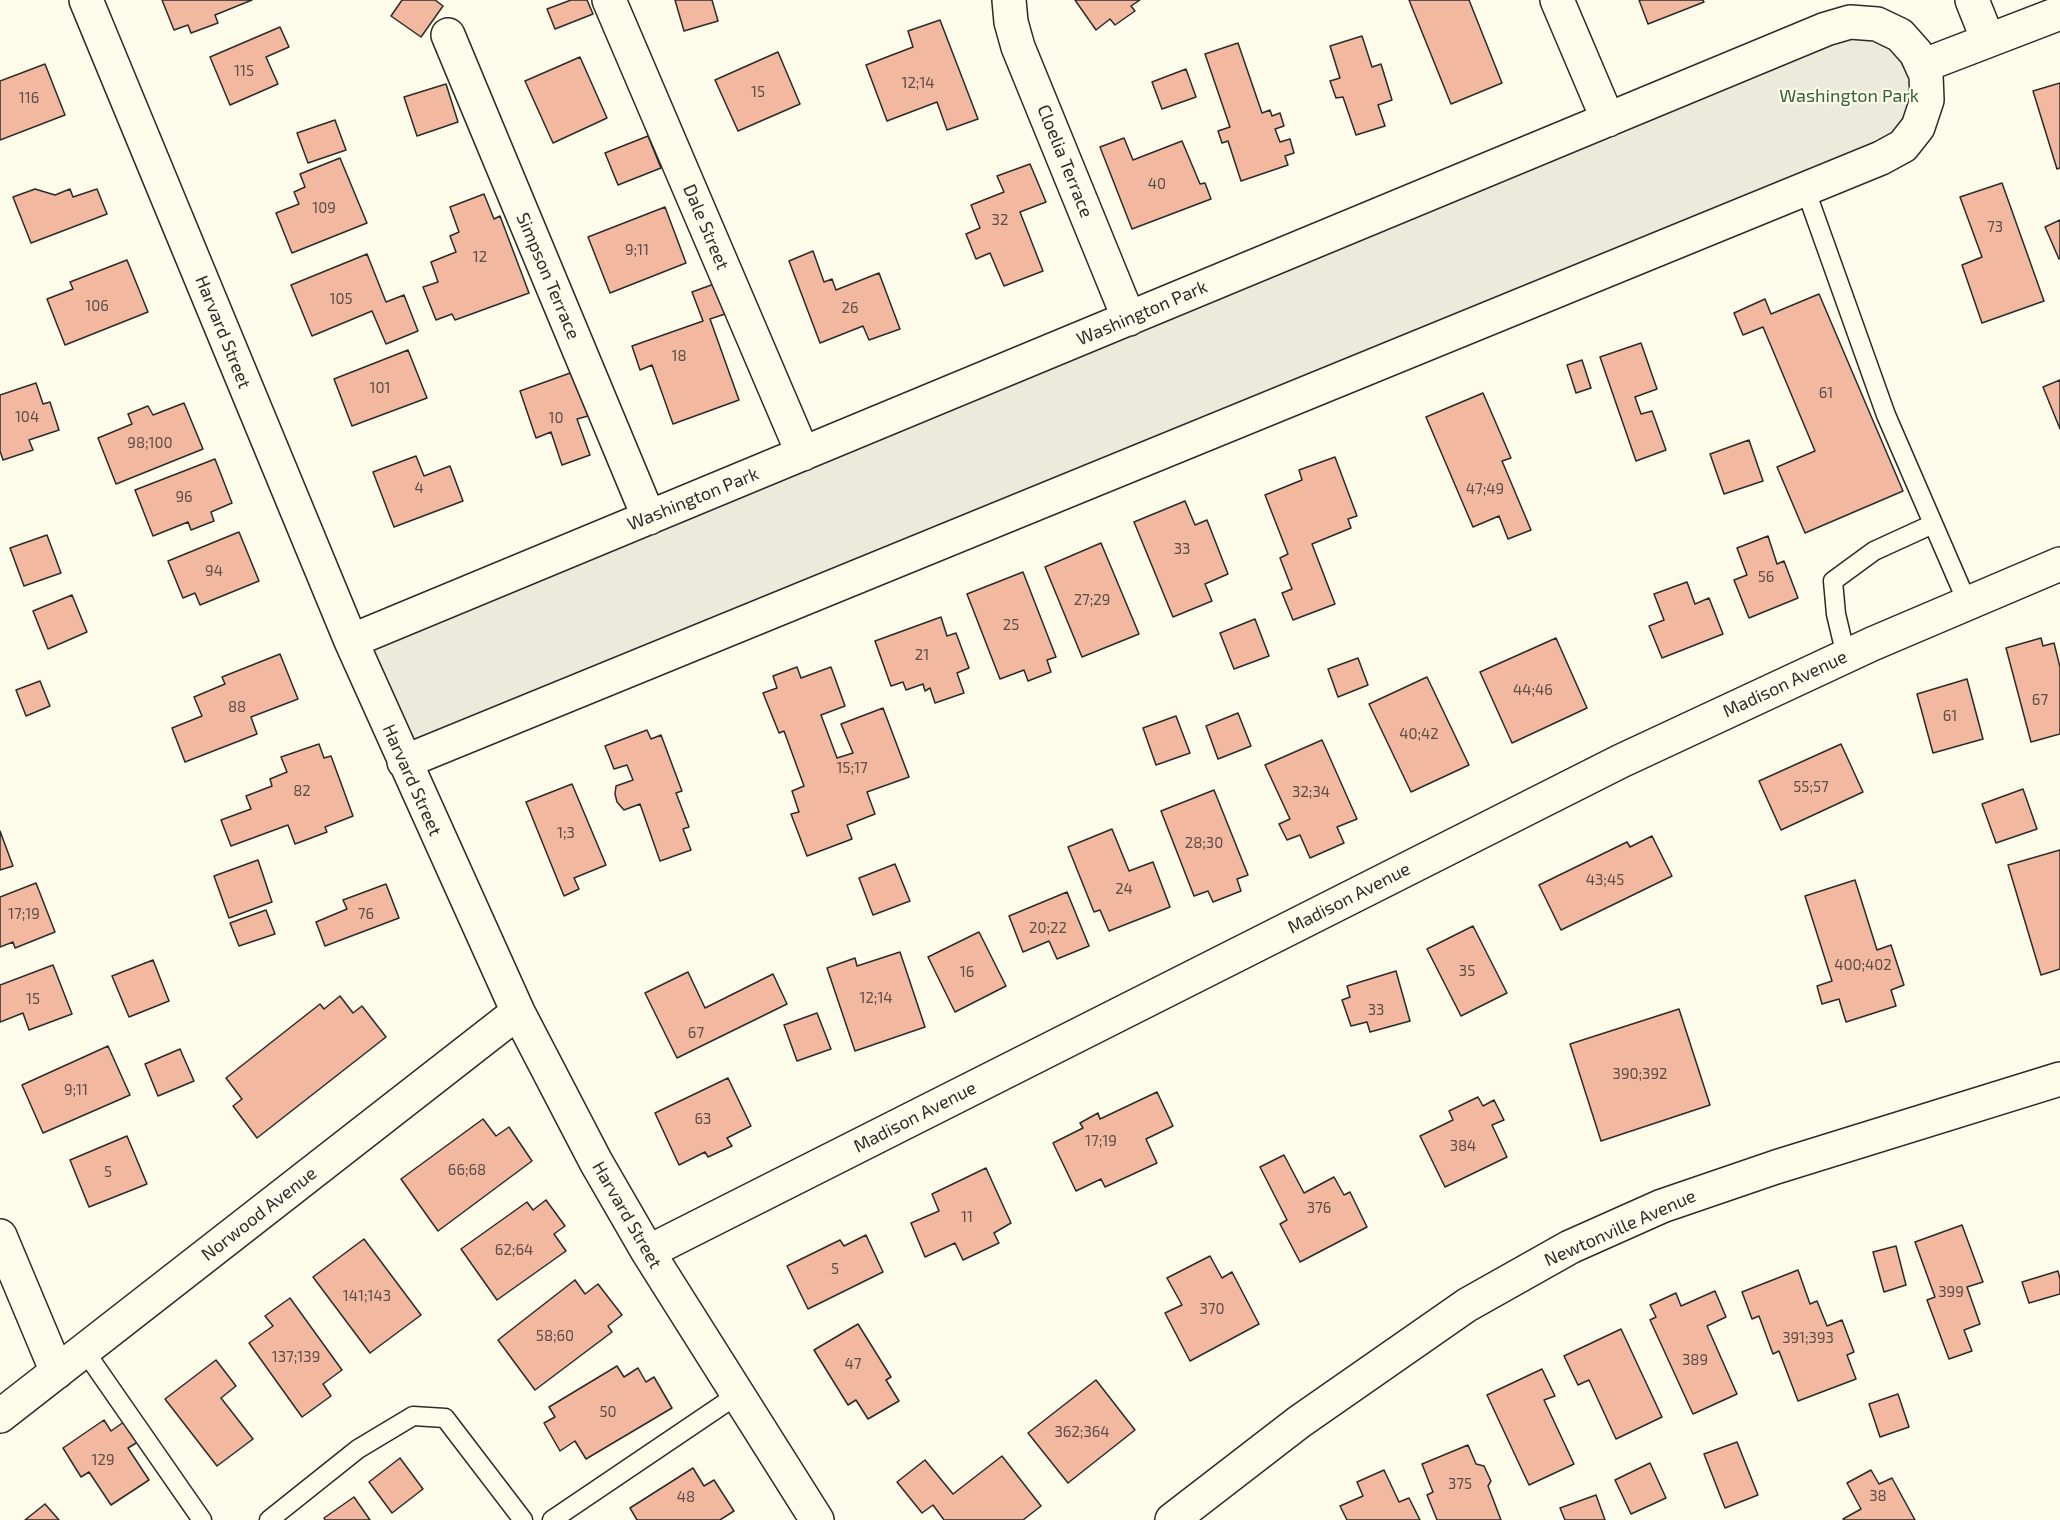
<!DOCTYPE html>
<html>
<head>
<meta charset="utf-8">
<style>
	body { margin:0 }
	canvas { display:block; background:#fdfbea }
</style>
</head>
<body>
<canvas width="2060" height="1520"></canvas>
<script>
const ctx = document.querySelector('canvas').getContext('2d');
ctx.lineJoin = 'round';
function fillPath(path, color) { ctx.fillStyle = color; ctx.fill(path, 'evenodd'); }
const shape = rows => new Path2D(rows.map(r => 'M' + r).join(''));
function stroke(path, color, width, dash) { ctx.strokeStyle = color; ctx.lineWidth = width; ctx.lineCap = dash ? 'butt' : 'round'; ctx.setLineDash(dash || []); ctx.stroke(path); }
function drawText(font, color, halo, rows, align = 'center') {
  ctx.font = font + ' "Exo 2",sans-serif'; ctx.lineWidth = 4.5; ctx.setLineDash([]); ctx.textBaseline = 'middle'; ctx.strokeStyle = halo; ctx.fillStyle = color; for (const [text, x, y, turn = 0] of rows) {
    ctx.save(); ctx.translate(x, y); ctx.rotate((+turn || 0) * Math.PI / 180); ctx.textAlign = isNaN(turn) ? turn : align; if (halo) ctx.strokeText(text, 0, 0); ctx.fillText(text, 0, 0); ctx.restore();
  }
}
const green = shape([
	[1850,22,1916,53,1918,127,404,762,351,641,1850,22]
]);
fillPath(green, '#ecebdb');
stroke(green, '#74746e', 1.5);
const building = shape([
	[162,0,252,0,215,15,218,23,191,33,188,25,174,30,162,0],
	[402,0,435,0,443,6,421,37,391,16,402,0],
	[571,0,587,0,593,14,555,29,547,9,571,0],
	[675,0,712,0,718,21,684,31,675,0],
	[1075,0,1140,0,1131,6,1135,11,1115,25,1110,19,1096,30,1075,0],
	[1409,0,1469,0,1502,83,1451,104,1409,0],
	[1639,0,1703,0,1704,2,1648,24,1639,0],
	[940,20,978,119,947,130,937,102,887,121,866,65,913,47,908,31,940,20],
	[280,27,289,47,266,57,278,84,230,105,210,57,280,27],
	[1362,36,1372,67,1381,64,1392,100,1378,105,1385,126,1356,135,1343,97,1336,98,1330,81,1340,78,1330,46,1362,36],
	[1238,43,1262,113,1270,110,1272,116,1280,113,1284,126,1275,129,1280,142,1290,139,1294,153,1285,156,1288,165,1241,181,1228,141,1222,143,1218,131,1230,127,1205,54,1238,43],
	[778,52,800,104,738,131,715,80,778,52],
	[580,57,607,118,553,143,525,81,580,57],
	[45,64,65,115,0,140,0,81,45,64],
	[1186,69,1196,97,1162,109,1152,82,1186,69],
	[2060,83,2060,168,2057,169,2033,91,2060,83],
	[446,84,458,122,417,136,404,97,446,84],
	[335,120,346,150,308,163,297,133,335,120],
	[648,136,661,168,618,185,605,153,648,136],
	[1124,138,1133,160,1182,141,1200,184,1205,183,1211,199,1132,229,1100,147,1124,138],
	[340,158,367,223,292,253,276,213,299,204,294,192,305,187,300,174,340,158],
	[1030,164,1046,202,1020,212,1043,271,1004,286,990,253,976,259,966,234,980,228,971,205,1004,192,997,176,1030,164],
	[2002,183,2044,301,1982,323,1962,265,1982,257,1960,197,2002,183],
	[35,189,55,195,70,189,73,197,97,189,107,214,31,243,13,197,35,189],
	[484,194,494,219,500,216,529,293,455,320,452,314,436,320,423,287,438,282,431,262,456,252,450,236,459,232,450,207,484,194],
	[665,207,686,263,610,293,588,237,665,207],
	[2060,220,2060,258,2059,259,2045,227,2060,220],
	[813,251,824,282,832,279,836,290,879,273,900,329,869,340,863,326,820,343,789,261,813,251],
	[367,254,386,302,404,295,418,331,386,344,372,311,312,336,291,285,367,254],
	[127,260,148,312,65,345,47,299,73,289,70,282,127,260],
	[714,284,725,314,710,319,739,400,673,424,652,365,640,370,632,346,703,321,692,292,714,284],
	[1819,294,1903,491,1805,533,1777,467,1815,451,1763,327,1743,335,1734,313,1765,299,1771,314,1819,294],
	[1641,343,1657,389,1635,397,1641,414,1652,411,1666,450,1636,461,1600,357,1641,343],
	[408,350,427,398,352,426,334,379,408,350],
	[1582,360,1591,388,1576,393,1567,365,1582,360],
	[573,372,588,416,577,419,590,455,562,465,551,432,536,438,520,391,573,372],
	[2060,380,2060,429,2043,387,2060,380],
	[36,383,43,404,50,402,59,430,29,440,33,450,3,460,0,451,0,395,36,383],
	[1483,393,1511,458,1502,461,1531,530,1508,539,1499,516,1473,527,1426,417,1483,393],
	[184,403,203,449,116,484,98,438,132,424,128,414,148,406,153,415,184,403],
	[1749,440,1763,481,1724,494,1710,454,1749,440],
	[416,456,424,476,450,466,463,501,394,527,373,472,416,456],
	[1335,457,1357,516,1348,519,1351,528,1312,544,1335,604,1293,620,1282,593,1292,589,1280,558,1288,554,1265,495,1302,480,1299,470,1335,457],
	[215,459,232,503,211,512,214,521,191,530,188,522,153,536,135,490,215,459],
	[1185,501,1195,525,1207,520,1228,574,1205,584,1212,601,1173,617,1134,522,1185,501],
	[239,532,259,581,200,605,195,593,183,598,168,561,239,532],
	[47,535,61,573,24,586,10,548,47,535],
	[1768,536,1777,564,1784,561,1798,598,1749,618,1734,580,1747,575,1737,548,1768,536],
	[1101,543,1139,634,1082,657,1045,567,1101,543],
	[1023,572,1056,657,1047,660,1051,672,1028,681,1024,670,1000,679,967,594,1023,572],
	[1687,582,1695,604,1709,598,1723,634,1662,658,1649,626,1664,620,1654,594,1687,582],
	[72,595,87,632,48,649,33,611,72,595],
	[941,617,947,636,956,633,969,668,957,673,964,693,935,703,930,688,925,691,923,684,906,690,903,682,891,686,875,641,941,617],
	[1255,619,1269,656,1234,669,1220,633,1255,619],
	[1556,638,1587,708,1512,743,1480,672,1556,638],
	[2041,638,2043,646,2054,643,2060,667,2060,734,2031,742,2006,648,2041,638],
	[280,654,298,699,251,717,257,734,185,762,172,728,202,716,194,697,225,684,222,677,280,654],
	[1358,658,1368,685,1338,697,1328,669,1358,658],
	[797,667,801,678,831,667,845,706,821,715,837,758,853,753,841,724,883,708,909,777,867,792,875,814,847,825,852,839,807,856,791,814,799,812,792,791,804,786,784,731,779,733,763,693,777,688,773,676,797,667],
	[1427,677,1469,765,1411,792,1369,704,1427,677],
	[1967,679,1983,739,1933,753,1917,694,1967,679],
	[40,681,50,706,26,716,16,690,40,681],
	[1238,713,1251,746,1218,759,1206,726,1238,713],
	[1176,716,1190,753,1156,765,1143,728,1176,716],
	[647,730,651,739,661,735,682,791,676,793,689,827,683,829,691,850,660,861,640,804,624,810,617,802,615,794,616,786,633,780,627,765,614,769,605,746,647,730],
	[1322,740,1357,819,1337,827,1344,843,1310,858,1300,835,1287,840,1279,824,1290,819,1265,765,1322,740],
	[319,744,324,758,331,756,353,816,325,827,327,832,295,844,288,825,231,846,221,820,251,809,246,796,272,786,270,779,287,772,281,757,319,744],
	[1841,744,1863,792,1781,830,1759,781,1841,744],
	[572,784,606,865,574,878,579,889,564,896,526,802,572,784],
	[2023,789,2037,829,1996,843,1982,804,2023,789],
	[1214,790,1248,875,1237,879,1241,891,1213,902,1208,891,1194,896,1161,811,1214,790],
	[1112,829,1129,871,1153,862,1170,907,1109,931,1100,910,1094,912,1068,847,1112,829],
	[0,831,13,866,0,870,0,831],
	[1652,836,1672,876,1561,930,1539,885,1627,842,1630,847,1652,836],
	[2060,850,2060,969,2041,975,2008,865,2060,850],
	[258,860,272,902,229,918,214,876,258,860],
	[895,864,910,901,873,915,859,878,895,864],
	[1855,880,1877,950,1891,945,1904,985,1891,990,1896,1006,1846,1022,1839,999,1822,1004,1817,986,1832,981,1805,896,1855,880],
	[36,883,55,932,15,948,13,942,0,947,0,897,36,883],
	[386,884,399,918,325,946,316,922,347,909,343,900,386,884],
	[1067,892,1089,946,1057,959,1049,941,1023,952,1009,916,1067,892],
	[266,910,275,934,239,946,230,923,266,910],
	[1473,926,1507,993,1461,1016,1427,949,1473,926],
	[979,932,1006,986,955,1012,928,957,979,932],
	[900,952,925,1027,855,1051,827,968,855,958,857,966,900,952],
	[153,960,169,1001,129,1017,112,976,153,960],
	[53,965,72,1014,29,1030,23,1013,0,1022,0,985,53,965],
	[1396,971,1410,1021,1370,1032,1367,1022,1351,1026,1342,1000,1350,997,1347,986,1396,971],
	[688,972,705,1008,773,974,787,1004,677,1058,645,993,688,972],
	[340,996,353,1013,362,1006,386,1037,257,1138,233,1106,242,1099,226,1078,320,1004,324,1009,340,996],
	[1679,1009,1710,1105,1601,1141,1570,1044,1679,1009],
	[817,1013,831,1049,797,1061,784,1025,817,1013],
	[108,1046,130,1095,43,1133,22,1085,108,1046],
	[180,1049,194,1081,158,1096,145,1064,180,1049],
	[728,1078,751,1126,727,1138,732,1146,708,1157,705,1152,679,1165,655,1113,728,1078],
	[1157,1092,1173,1126,1146,1139,1157,1163,1105,1187,1101,1179,1076,1191,1053,1143,1083,1128,1080,1123,1098,1113,1100,1119,1157,1092],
	[1478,1097,1483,1106,1494,1100,1504,1120,1492,1125,1507,1157,1445,1187,1420,1136,1453,1120,1449,1111,1478,1097],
	[483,1119,496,1136,509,1127,532,1161,438,1231,401,1179,483,1119],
	[127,1136,147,1184,89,1207,70,1160,127,1136],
	[1284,1155,1304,1193,1334,1177,1344,1195,1350,1192,1367,1227,1300,1262,1280,1224,1287,1220,1260,1167,1284,1155],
	[986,1168,1011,1223,994,1233,999,1243,963,1260,955,1243,925,1257,911,1223,939,1211,932,1194,986,1168],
	[546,1200,565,1226,554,1234,566,1251,497,1300,461,1249,527,1202,533,1210,546,1200],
	[1962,1225,1983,1282,1967,1287,1980,1324,1964,1330,1972,1351,1949,1359,1927,1300,1935,1297,1915,1242,1962,1225],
	[866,1235,883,1272,808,1309,787,1266,840,1240,844,1246,866,1235],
	[364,1239,421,1315,370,1353,313,1277,364,1239],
	[1896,1246,1906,1285,1884,1292,1873,1252,1896,1246],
	[1210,1256,1222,1278,1232,1272,1259,1324,1190,1361,1165,1313,1182,1305,1167,1278,1210,1256],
	[1798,1270,1810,1304,1817,1301,1827,1326,1842,1320,1854,1352,1847,1355,1856,1379,1798,1401,1779,1351,1773,1354,1759,1316,1752,1319,1742,1292,1798,1270],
	[2058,1271,2060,1279,2060,1294,2029,1303,2022,1282,2058,1271],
	[575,1280,585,1294,598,1284,622,1315,608,1326,612,1332,535,1390,498,1340,575,1280],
	[1715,1291,1726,1317,1707,1326,1737,1394,1693,1414,1650,1320,1656,1317,1650,1305,1676,1293,1681,1306,1715,1291],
	[290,1298,342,1370,323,1384,331,1396,302,1417,249,1343,273,1326,265,1316,290,1298],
	[858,1324,891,1377,886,1380,899,1401,868,1419,856,1400,848,1405,814,1350,858,1324],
	[1621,1329,1662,1417,1616,1439,1589,1380,1578,1385,1564,1356,1621,1329],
	[216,1360,236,1386,221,1398,253,1439,217,1466,165,1399,216,1360],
	[617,1366,624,1377,638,1368,646,1382,654,1377,672,1408,586,1459,575,1441,560,1451,544,1423,555,1417,549,1407,617,1366],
	[1542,1369,1555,1396,1544,1400,1574,1464,1529,1485,1487,1395,1542,1369],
	[1096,1380,1135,1430,1068,1483,1028,1433,1096,1380],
	[1898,1394,1909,1427,1880,1437,1869,1404,1898,1394],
	[128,1419,141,1440,128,1448,149,1480,111,1505,89,1472,81,1477,63,1448,104,1420,111,1431,128,1419],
	[1737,1442,1758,1495,1725,1508,1704,1454,1737,1442],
	[1468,1445,1476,1464,1484,1466,1491,1481,1488,1486,1501,1520,1437,1520,1427,1495,1433,1492,1422,1464,1468,1445],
	[1002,1456,1041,1506,1023,1520,944,1520,933,1505,922,1513,897,1482,925,1460,953,1494,1002,1456],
	[400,1458,423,1489,392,1513,369,1482,400,1458],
	[1650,1463,1666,1498,1631,1514,1615,1480,1650,1463],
	[693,1468,704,1486,714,1480,734,1511,720,1520,637,1520,630,1508,693,1468],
	[1384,1470,1399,1502,1409,1498,1420,1520,1347,1520,1340,1506,1363,1496,1357,1482,1384,1470],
	[1871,1470,1879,1484,1892,1478,1915,1520,1844,1520,1843,1519,1861,1509,1847,1483,1871,1470],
	[1596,1495,1605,1520,1565,1520,1560,1508,1596,1495],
	[354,1497,370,1520,325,1520,324,1518,354,1497],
	[45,1504,59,1520,25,1520,45,1504]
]);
fillPath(building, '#f2b8a0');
stroke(building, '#2b2b2b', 1.5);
const lane = shape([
	[1805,188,1886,415,1967,602],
	[1846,656,1836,614,1833,581,1874,551,1933,524],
	[84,1350,202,1520],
	[269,1520,358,1449,413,1416,445,1418,523,1520],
	[552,1520,737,1395]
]);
const street = shape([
	[86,0,351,641,518,1012,596,1162,648,1252,817,1520],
	[609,0,803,454],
	[1009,0,1011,22,1018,47,1129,319],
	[1557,0,1608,120],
	[1972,0,1988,40],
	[448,35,649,518],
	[1922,66,2060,13],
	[351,641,1826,29,1850,22,1877,24,1900,35,1916,53,1926,75,1927,100,1918,127,1903,146,1881,158,404,762],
	[0,1236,57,1372],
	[648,1252,1621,761,1872,644,2060,564],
	[0,1416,518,1012]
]);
const secondary = shape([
	[1172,1520,1299,1422,1467,1305,1570,1247,1662,1206,1776,1167,2060,1079]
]);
stroke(lane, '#2b2b2b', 21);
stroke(street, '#2b2b2b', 36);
stroke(secondary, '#2b2b2b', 36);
stroke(lane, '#fdfbea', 18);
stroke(street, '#fdfbea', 33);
stroke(secondary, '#fdfbea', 33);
drawText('15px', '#5d4e48', null, [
	["115",244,71],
	["12;14",918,83],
	["15",758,92],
	["116",29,98],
	["40",1157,184],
	["109",324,208],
	["32",1000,220],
	["73",1995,227],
	["9;11",637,250],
	["12",480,257],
	["105",341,299],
	["106",97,306],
	["26",850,308],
	["18",679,356],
	["101",380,388],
	["61",1826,393],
	["104",27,417],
	["10",556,418],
	["98;100",150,443],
	["4",419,488],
	["47;49",1485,489],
	["96",184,497],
	["33",1182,549],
	["94",214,571],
	["56",1766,577],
	["27;29",1092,600],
	["25",1011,625],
	["21",922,655],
	["44;46",1533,690],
	["67",2040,700],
	["88",237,707],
	["61",1950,716],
	["40;42",1419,734],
	["15;17",852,768],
	["55;57",1811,787],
	["82",302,791],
	["32;34",1311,792],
	["1;3",566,833],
	["28;30",1204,843],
	["43;45",1605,880],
	["24",1124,889],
	["17;19",24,914],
	["76",366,914],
	["20;22",1048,928],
	["400;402",1863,965],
	["35",1467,971],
	["16",967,972],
	["12;14",876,998],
	["15",33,999],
	["33",1376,1010],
	["67",696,1033],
	["390;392",1640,1074],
	["9;11",76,1090],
	["63",703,1119],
	["17;19",1101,1141],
	["384",1463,1146],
	["66;68",467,1170],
	["5",108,1172],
	["376",1319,1208],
	["11",967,1217],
	["62;64",514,1250],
	["5",835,1269],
	["399",1951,1292],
	["141;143",367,1296],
	["370",1212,1309],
	["58;60",555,1336],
	["391;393",1808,1338],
	["137;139",296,1357],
	["389",1695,1360],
	["47",853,1364],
	["50",608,1412],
	["362;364",1082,1432],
	["129",103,1460],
	["375",1460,1484],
	["38",1878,1496],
	["48",686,1497]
]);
drawText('18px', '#34623c', '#fdfbea', [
	["Washington Park",1849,96]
]);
drawText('18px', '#2b2b2b', '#fdfbea', [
	["Cloelia Terrace",1065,161,68],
	["Dale Street",706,227,67],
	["Simpson Terrace",548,276,67],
	["Washington Park",1142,313,-23],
	["Harvard Street",223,332,68],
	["Washington Park",693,499,-22],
	["Madison Avenue",1785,684,-25],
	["Harvard Street",412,780,66],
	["Madison Avenue",1349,898,-27],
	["Madison Avenue",915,1117,-27],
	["Norwood Avenue",259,1214,-38],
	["Harvard Street",627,1215,60],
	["Newtonville Avenue",1620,1228,-24]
]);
</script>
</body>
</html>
